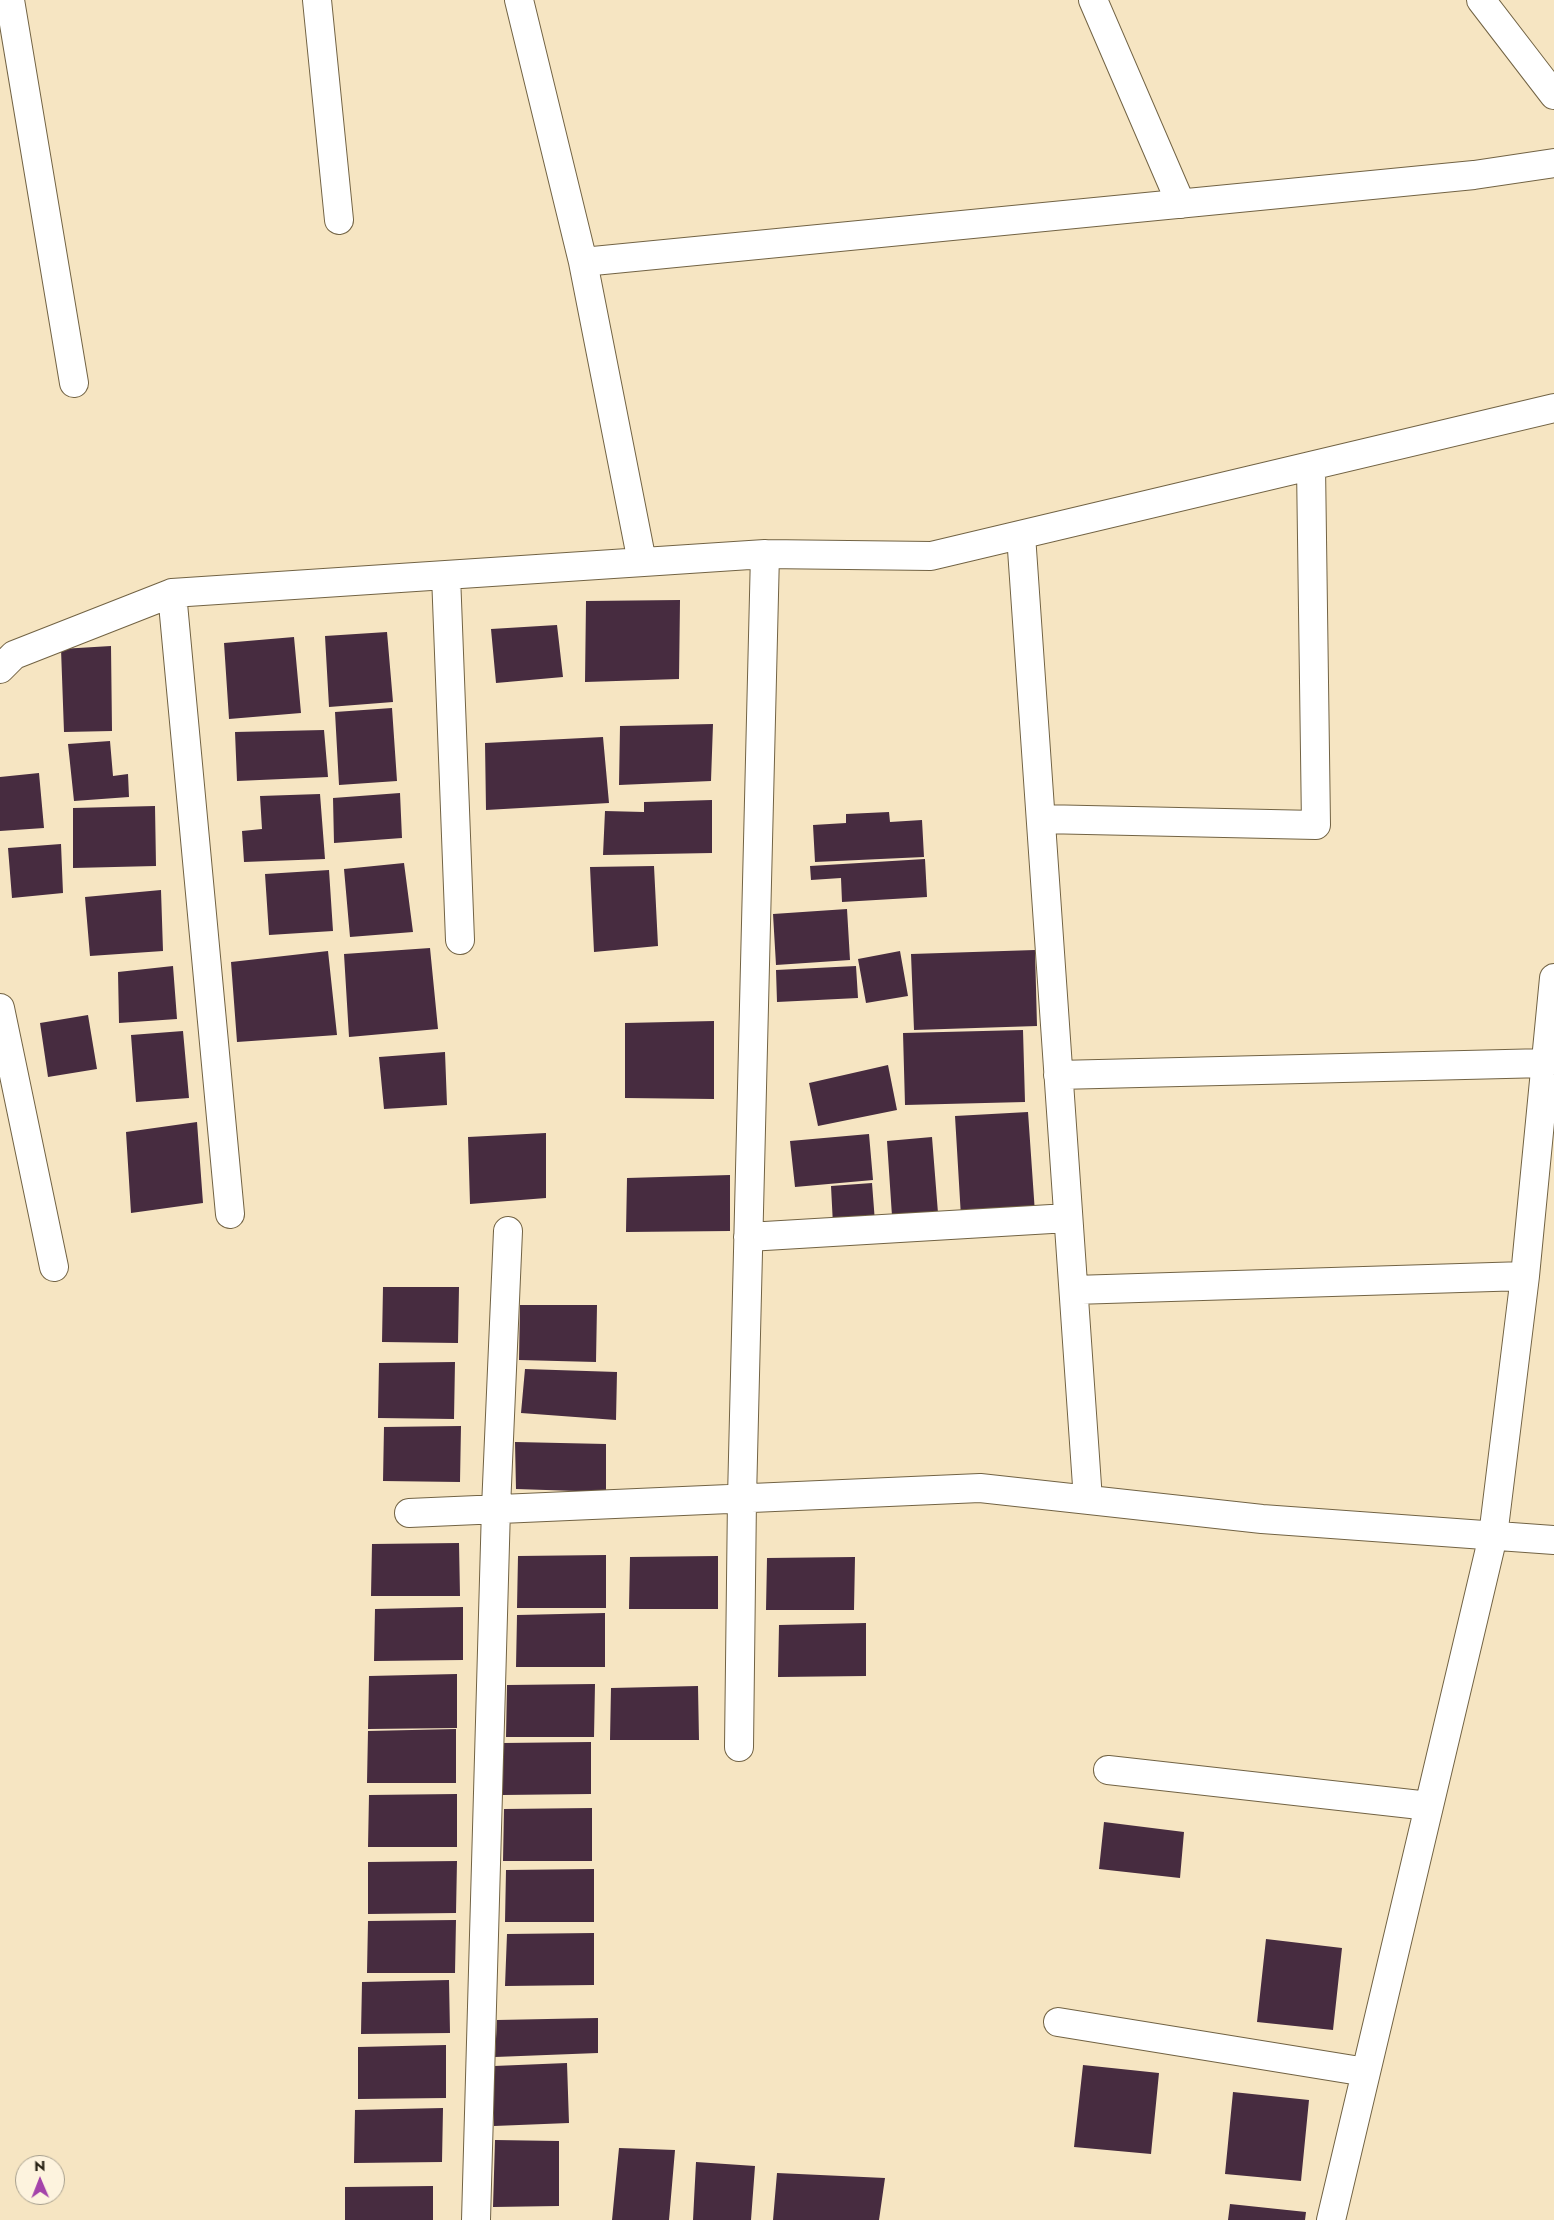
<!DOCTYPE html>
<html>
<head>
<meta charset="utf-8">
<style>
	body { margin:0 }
	#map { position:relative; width:1554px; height:2220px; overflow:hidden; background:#f6e5c2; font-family:Jost,sans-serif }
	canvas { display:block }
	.north { position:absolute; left:15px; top:2155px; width:50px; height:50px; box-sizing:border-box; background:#fdf3de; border:1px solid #a79f8d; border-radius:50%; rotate:359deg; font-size:14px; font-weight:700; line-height:20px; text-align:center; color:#272114 }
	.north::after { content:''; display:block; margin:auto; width:18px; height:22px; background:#a443aa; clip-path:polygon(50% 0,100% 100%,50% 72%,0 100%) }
</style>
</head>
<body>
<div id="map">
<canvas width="1554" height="2220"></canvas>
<div class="north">N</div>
</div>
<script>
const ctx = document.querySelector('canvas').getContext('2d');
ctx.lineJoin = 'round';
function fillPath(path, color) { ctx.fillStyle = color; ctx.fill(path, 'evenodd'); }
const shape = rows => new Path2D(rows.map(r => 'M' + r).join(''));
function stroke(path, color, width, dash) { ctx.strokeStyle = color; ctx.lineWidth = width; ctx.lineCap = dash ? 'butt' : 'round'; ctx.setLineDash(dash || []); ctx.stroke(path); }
fillPath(shape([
	[680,600,679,679,585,682,586,601],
	[557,625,563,677,496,683,491,629],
	[387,632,393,702,329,707,325,636],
	[294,637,301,713,229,719,224,643],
	[111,646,112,731,64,732,61,649],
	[392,708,397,781,339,785,335,712],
	[713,724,711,781,619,785,620,726],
	[324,730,328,777,237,781,235,732],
	[603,737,609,803,486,810,485,743],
	[110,741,113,776,128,774,129,797,74,801,68,744],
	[39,773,44,828,0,831,0,777],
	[400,793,402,838,334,843,333,798],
	[320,794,325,859,244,862,242,831,262,829,260,796],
	[712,800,712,853,603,855,605,811,644,812,644,802],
	[155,806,156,866,73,868,73,808],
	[889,812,890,822,922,820,924,857,815,862,813,825,846,823,846,814],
	[61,844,63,893,12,898,8,848],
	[925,859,927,897,842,902,841,878,811,880,810,866],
	[404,863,413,932,350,937,344,869],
	[654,866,658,946,594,952,590,867],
	[329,870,333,931,269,935,265,874],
	[161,890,163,951,90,956,85,897],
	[847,909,850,960,776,965,773,914],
	[430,948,438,1029,349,1037,344,954],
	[1035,950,1037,1026,914,1030,911,954],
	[328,951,337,1035,237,1042,231,962],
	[900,951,908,996,866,1003,858,959],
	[173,966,177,1019,119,1023,118,972],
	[856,966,858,998,777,1002,776,970],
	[88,1015,97,1069,48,1077,40,1023],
	[714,1021,714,1099,625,1098,625,1023],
	[1023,1030,1025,1102,905,1105,903,1033],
	[183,1031,189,1098,136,1102,131,1035],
	[445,1052,447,1105,384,1109,379,1057],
	[888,1065,897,1110,818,1126,809,1083],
	[1028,1112,1035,1213,961,1217,955,1116],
	[197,1122,203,1203,131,1213,126,1132],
	[546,1133,546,1198,470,1204,468,1137],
	[869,1134,873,1180,795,1187,790,1141],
	[932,1137,938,1213,892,1216,887,1141],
	[730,1175,730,1231,626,1232,627,1178],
	[872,1183,875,1222,833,1225,831,1186],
	[383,1287,459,1287,458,1343,382,1342],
	[520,1305,597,1305,596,1362,519,1360],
	[455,1362,454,1419,378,1418,379,1363],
	[525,1369,617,1372,616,1420,521,1413],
	[461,1426,460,1482,383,1481,384,1427],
	[515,1442,606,1444,606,1492,516,1489],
	[459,1543,460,1596,371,1596,372,1544],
	[606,1555,606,1608,517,1608,518,1556],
	[718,1556,718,1609,629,1609,630,1557],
	[855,1557,854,1610,766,1610,767,1558],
	[463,1607,463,1660,374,1661,375,1609],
	[605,1613,605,1667,516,1667,517,1615],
	[866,1623,866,1676,778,1677,779,1625],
	[457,1674,457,1728,368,1729,369,1676],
	[595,1684,594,1737,506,1737,507,1685],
	[698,1686,699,1740,610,1740,611,1688],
	[456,1729,456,1783,367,1783,368,1731],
	[591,1742,591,1794,502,1795,503,1743],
	[457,1794,457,1847,368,1847,369,1795],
	[592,1808,592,1861,503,1861,504,1809],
	[1104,1822,1184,1832,1180,1878,1099,1869],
	[457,1861,456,1913,368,1914,368,1862],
	[594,1869,594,1922,505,1922,506,1870],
	[456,1920,455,1973,367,1973,368,1921],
	[594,1933,594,1985,505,1986,507,1934],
	[1266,1939,1342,1948,1333,2030,1257,2022],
	[449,1980,450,2033,361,2034,362,1982],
	[598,2018,598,2053,495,2057,497,2020],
	[446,2045,446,2098,358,2099,358,2047],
	[567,2063,569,2123,494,2126,494,2066],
	[1083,2065,1159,2073,1151,2154,1074,2147],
	[1233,2092,1309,2100,1301,2181,1225,2174],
	[443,2108,442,2162,354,2163,355,2110],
	[495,2140,559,2141,559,2206,493,2207],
	[619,2148,675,2150,669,2220,612,2220],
	[696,2162,755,2166,751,2220,693,2220],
	[777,2173,885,2178,879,2220,773,2220],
	[433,2186,433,2220,345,2220,345,2187],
	[1230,2204,1306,2212,1305,2220,1228,2220]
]), '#472c40');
const minor = shape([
	[10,0,74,383],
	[317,0,339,220],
	[519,0,583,262,642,562],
	[1093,0,1181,204],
	[1481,0,1554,95],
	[583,262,1474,175,1554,163],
	[1021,535,1088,1500],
	[446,575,460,940],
	[172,593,230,1214],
	[0,669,14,655,172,593,765,554,931,556,1554,408],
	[1041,819,1316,825,1311,466],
	[0,1008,54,1267],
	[1058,1075,1546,1063],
	[748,1237,1068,1218],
	[1074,1290,1525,1276],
	[409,1513,980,1488,1262,1519,1554,1540],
	[739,1747,742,1498,765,554],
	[1108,1770,1429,1806],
	[1058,2022,1366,2072],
	[476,2220,496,1508,508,1231],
	[1331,2220,1493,1536,1525,1276,1554,978]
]);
stroke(minor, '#726344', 30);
stroke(minor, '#fff', 28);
</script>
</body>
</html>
